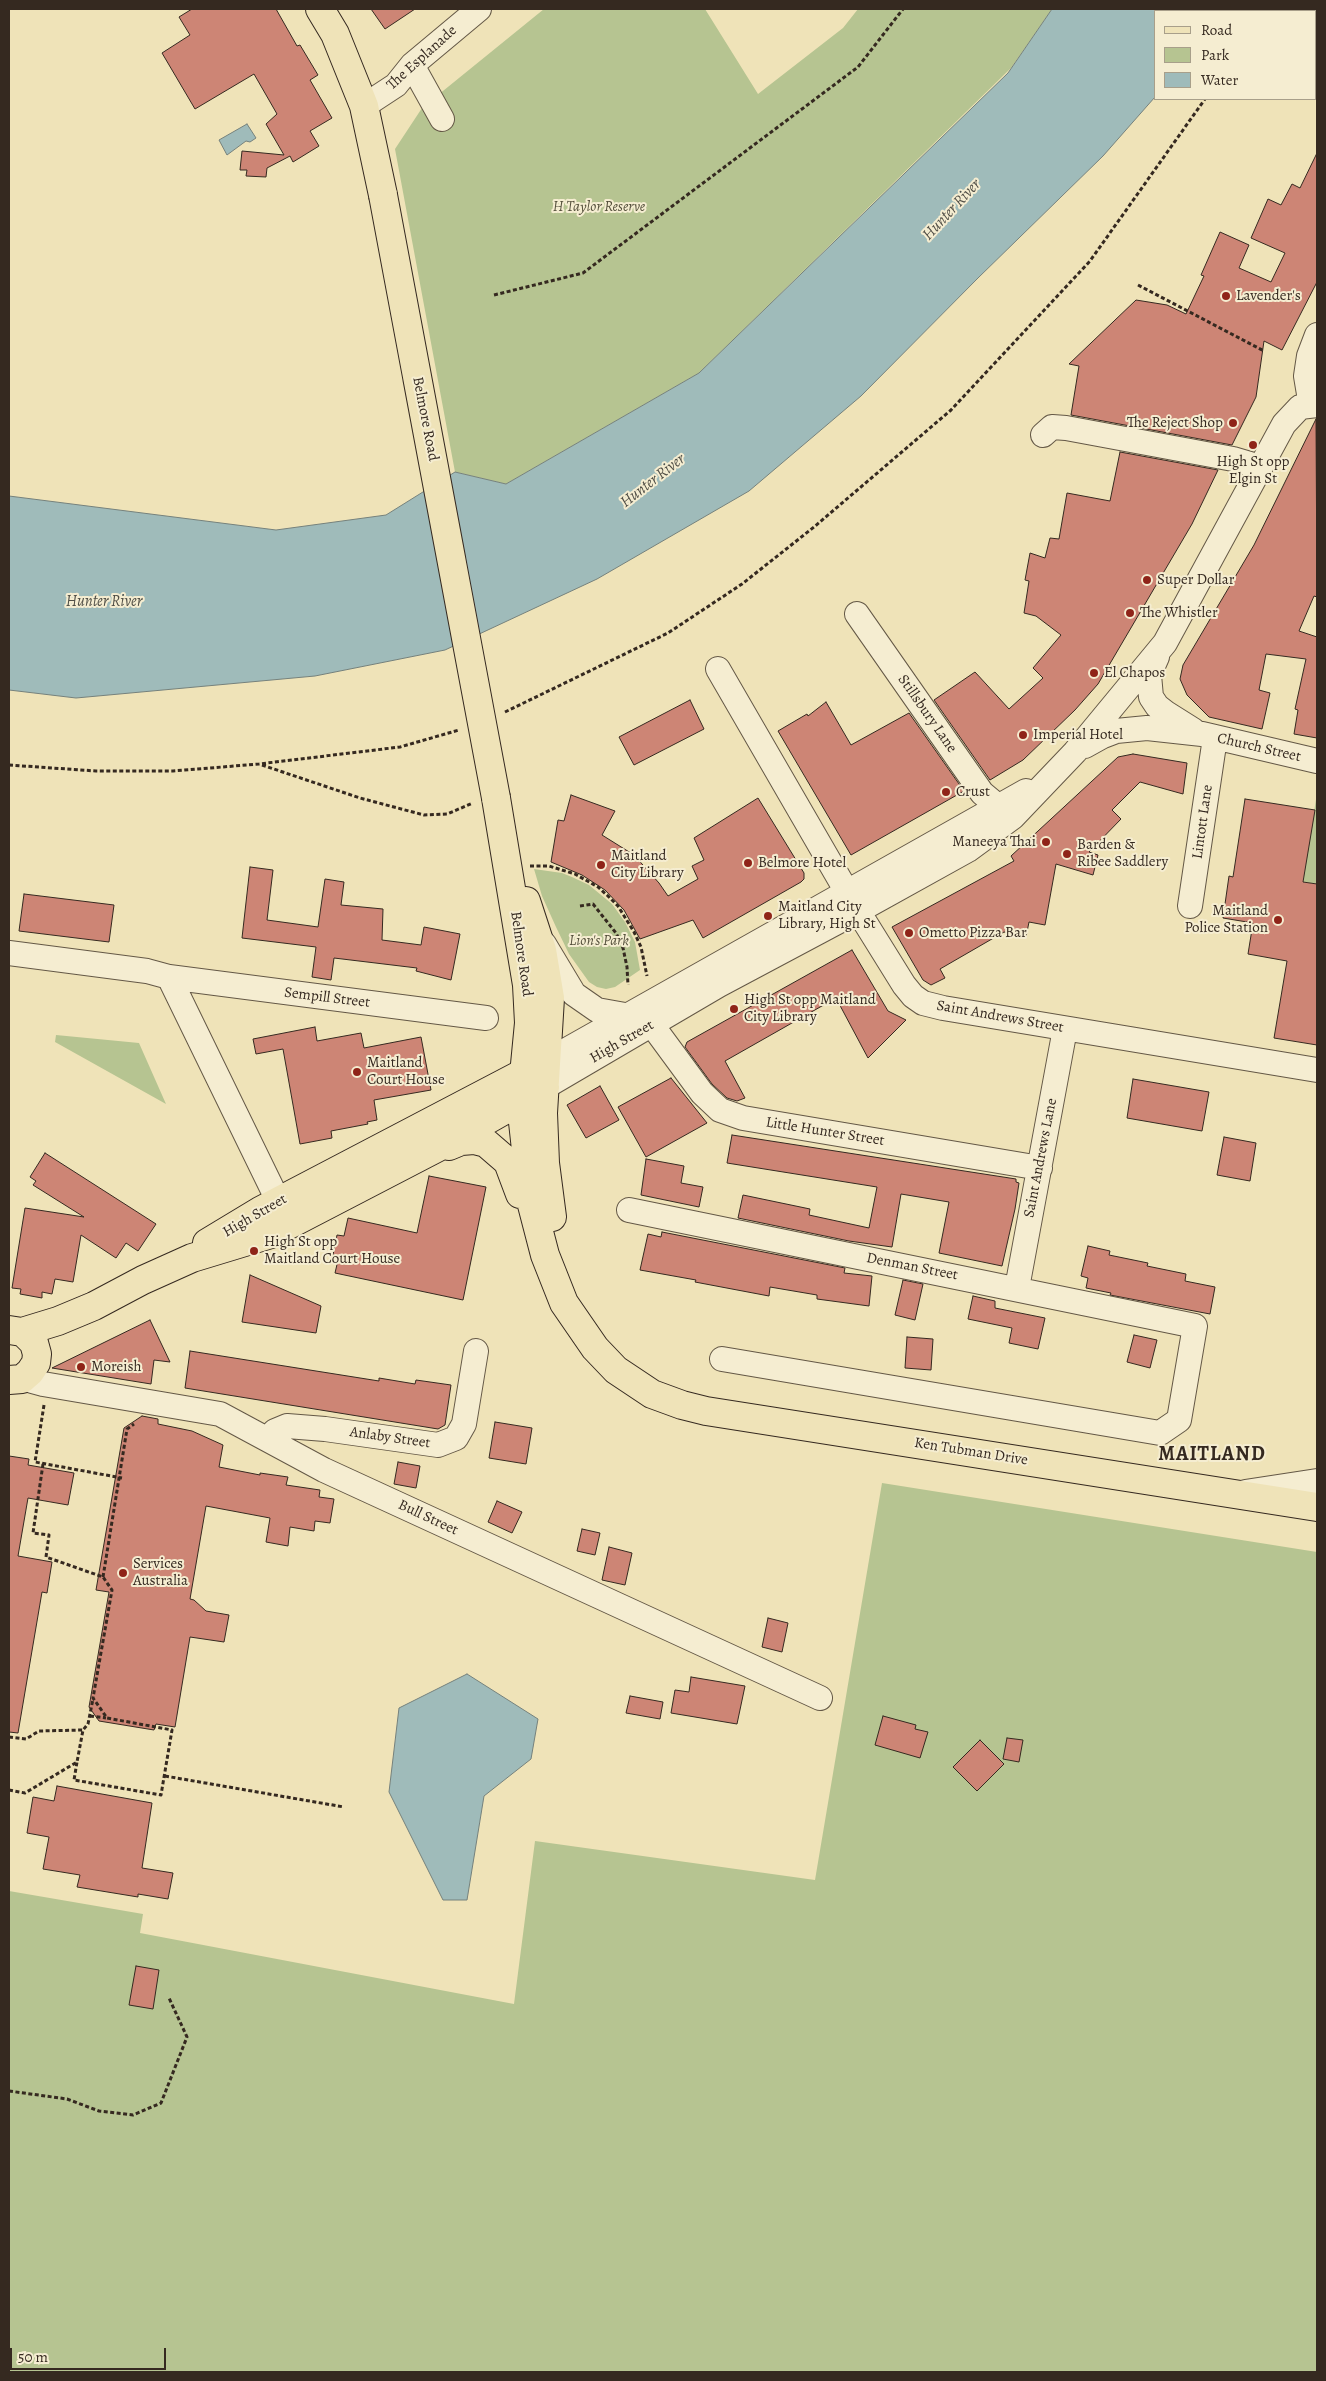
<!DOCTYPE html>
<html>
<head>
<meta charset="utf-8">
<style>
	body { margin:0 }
	#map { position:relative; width:1326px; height:2381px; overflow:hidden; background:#efe3b8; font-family:Alegreya,serif }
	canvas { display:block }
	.frame { position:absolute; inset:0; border:10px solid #352920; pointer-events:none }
	.legend { position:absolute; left:1154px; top:10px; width:162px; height:90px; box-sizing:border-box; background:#f5edd1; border:1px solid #a89f8a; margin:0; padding:6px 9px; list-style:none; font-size:15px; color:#352920 }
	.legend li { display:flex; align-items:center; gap:10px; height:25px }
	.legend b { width:25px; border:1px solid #a89f8a }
	.scale { position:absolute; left:10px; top:2348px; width:156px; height:22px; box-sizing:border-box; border:2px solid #352920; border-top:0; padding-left:6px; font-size:15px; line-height:18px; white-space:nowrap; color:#352920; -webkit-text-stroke:4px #f5edd1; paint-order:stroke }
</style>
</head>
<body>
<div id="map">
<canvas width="1326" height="2381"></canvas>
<div class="frame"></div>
<ul class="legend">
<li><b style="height:6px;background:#efe3b8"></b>Road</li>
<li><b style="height:14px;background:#b6c491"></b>Park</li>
<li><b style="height:14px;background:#9fbbba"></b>Water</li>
</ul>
<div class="scale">50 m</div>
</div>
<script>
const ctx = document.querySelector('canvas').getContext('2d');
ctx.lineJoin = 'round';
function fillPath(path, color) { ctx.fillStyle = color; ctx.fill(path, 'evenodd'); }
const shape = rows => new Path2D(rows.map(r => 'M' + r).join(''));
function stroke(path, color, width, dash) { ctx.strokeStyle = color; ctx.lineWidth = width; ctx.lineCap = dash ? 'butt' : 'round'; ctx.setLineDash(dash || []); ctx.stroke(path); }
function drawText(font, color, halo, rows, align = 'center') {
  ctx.font = font + ' Alegreya,serif'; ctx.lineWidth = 4; ctx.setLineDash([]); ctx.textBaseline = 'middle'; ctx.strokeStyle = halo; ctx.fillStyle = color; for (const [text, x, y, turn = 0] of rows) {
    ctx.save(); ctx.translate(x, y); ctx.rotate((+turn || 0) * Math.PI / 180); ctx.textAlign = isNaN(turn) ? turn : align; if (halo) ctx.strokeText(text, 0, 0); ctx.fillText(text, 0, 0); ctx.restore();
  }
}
fillPath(shape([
	[544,9,705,9,758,94,843,28,858,9,1052,9,1011,68,699,373,506,484,455,472,395,149,422,108],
	[1317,793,1317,884,1303,882],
	[534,869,562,873,572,877,589,885,612,904,625,922,635,942,640,970,615,987,606,989,597,987,589,982,569,954,556,927,542,896],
	[56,1035,139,1043,166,1104,55,1042],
	[882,1483,1317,1552,1317,2372,9,2372,9,1891,143,1914,140,1933,514,2004,535,1841,815,1880]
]), '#b6c491');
const water = shape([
	[1052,9,1232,9,1230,11,1155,11,1155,97,1103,156,978,278,861,396,749,491,597,579,445,650,315,676,76,698,9,690,9,496,276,530,386,515,455,472,506,484,699,373,1008,73,1052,9],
	[247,124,256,138,250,142,246,141,227,155,219,140,247,124],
	[467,1674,538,1719,531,1759,484,1796,467,1900,443,1900,389,1792,399,1708,467,1674]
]);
fillPath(water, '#9fbbba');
stroke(water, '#75817c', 1);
const building = shape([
	[192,9,276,9,297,46,300,45,318,75,310,80,332,118,310,131,319,146,293,162,290,156,267,168,266,177,246,176,247,170,240,170,242,151,284,155,266,124,277,114,254,74,195,109,162,53,190,35,179,17,192,9],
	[371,9,415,9,385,29,371,9],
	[1317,153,1317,282,1282,350,1264,341,1256,397,1232,445,1071,415,1079,366,1069,364,1136,300,1167,305,1186,314,1204,276,1201,275,1220,232,1249,245,1239,268,1271,282,1285,253,1251,238,1268,199,1281,205,1292,184,1300,188,1317,153],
	[1316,419,1317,597,1314,596,1299,631,1317,637,1317,738,1294,734,1298,710,1295,709,1306,659,1266,654,1259,690,1270,693,1262,729,1209,717,1187,695,1180,679,1183,665,1254,545,1316,419],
	[1120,452,1218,470,1192,524,1098,684,1075,710,1023,760,990,780,934,700,975,672,1009,709,1043,678,1033,668,1061,635,1036,616,1024,613,1029,581,1025,580,1030,553,1045,558,1050,538,1059,539,1067,493,1110,501,1120,452],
	[690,700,704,729,634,765,619,737,690,700],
	[826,702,851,745,909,713,964,791,851,855,778,731,807,714,808,716,826,702],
	[1133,754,1187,763,1183,794,1140,782,1112,810,1121,819,1089,852,1098,855,1093,875,1056,864,1045,925,1029,922,1026,937,1004,932,940,969,945,978,931,985,923,980,892,927,1014,861,1011,856,1118,757,1133,754],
	[571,795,615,811,602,835,634,855,659,883,668,896,698,879,692,866,704,860,694,838,758,798,804,873,804,879,801,882,703,938,693,920,640,939,624,910,605,890,582,875,551,862,558,820,564,821,571,795],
	[1245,799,1315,810,1303,882,1317,884,1317,1045,1274,1038,1287,961,1248,954,1253,923,1223,918,1229,876,1233,877,1245,799],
	[250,867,273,870,267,920,318,927,325,879,344,882,341,905,383,909,382,940,421,945,424,927,460,934,451,980,416,971,417,968,334,958,331,980,312,977,316,947,242,938,250,867],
	[24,894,114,905,109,942,19,931,24,894],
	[852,950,888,1011,906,1020,868,1058,836,998,725,1061,745,1098,737,1101,727,1098,712,1084,685,1047,687,1042,852,950],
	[315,1027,317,1041,361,1033,364,1048,421,1037,431,1090,374,1100,377,1120,367,1122,368,1124,331,1131,332,1138,300,1144,283,1049,256,1054,253,1039,315,1027],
	[671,1078,707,1123,646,1157,618,1107,671,1078],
	[1133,1079,1209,1092,1202,1131,1127,1118,1133,1079],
	[600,1086,619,1120,586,1138,567,1105,600,1086],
	[732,1135,1016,1179,1016,1182,1019,1183,1015,1209,1002,1266,939,1253,949,1202,901,1194,892,1247,849,1241,738,1218,743,1195,810,1209,809,1215,869,1228,877,1187,727,1163,732,1135],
	[1224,1137,1256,1143,1250,1181,1217,1175,1224,1137],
	[45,1153,156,1224,138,1251,126,1243,116,1258,81,1235,73,1282,55,1279,52,1294,42,1292,42,1298,20,1294,21,1289,12,1288,25,1208,84,1217,33,1185,36,1181,30,1177,45,1153],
	[646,1159,684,1166,681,1183,703,1187,699,1207,641,1195,646,1159],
	[429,1176,486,1187,463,1300,335,1273,339,1256,333,1255,337,1235,344,1236,348,1218,417,1233,429,1176],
	[662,1232,845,1268,844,1273,872,1276,869,1306,817,1299,817,1295,770,1287,769,1296,695,1282,696,1280,640,1270,648,1234,661,1237,662,1232],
	[1088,1246,1110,1251,1109,1255,1148,1263,1147,1266,1186,1274,1185,1281,1215,1287,1210,1314,1110,1295,1111,1293,1086,1288,1088,1278,1081,1276,1088,1246],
	[250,1275,321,1306,316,1333,242,1322,250,1275],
	[903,1280,923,1284,915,1320,895,1315,903,1280],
	[973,1296,995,1301,995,1308,1045,1318,1038,1349,1009,1343,1012,1328,968,1319,973,1296],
	[150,1320,170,1362,154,1360,151,1384,52,1368,150,1320],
	[1134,1335,1157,1340,1150,1368,1127,1362,1134,1335],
	[907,1337,933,1339,931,1370,905,1368,907,1337],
	[190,1351,379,1381,379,1378,415,1384,416,1380,451,1385,445,1425,438,1429,185,1388,190,1351],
	[142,1416,158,1419,158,1424,192,1431,223,1445,219,1467,260,1475,260,1473,288,1477,286,1485,320,1490,319,1497,334,1499,330,1523,315,1521,314,1531,290,1527,288,1546,266,1542,270,1518,206,1506,190,1599,194,1600,206,1611,229,1615,224,1642,190,1637,175,1727,156,1724,154,1730,99,1721,89,1707,109,1592,96,1590,124,1428,142,1416],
	[495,1422,532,1428,526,1464,489,1458,495,1422],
	[9,1456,29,1459,28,1465,74,1473,68,1505,28,1498,18,1556,52,1562,47,1593,42,1592,18,1733,9,1732,9,1456],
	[398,1462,420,1466,416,1488,394,1484,398,1462],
	[497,1501,522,1512,512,1533,488,1522,497,1501],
	[582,1529,600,1533,595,1555,577,1551,582,1529],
	[609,1547,632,1553,625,1585,602,1580,609,1547],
	[768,1618,788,1623,782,1652,762,1647,768,1618],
	[691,1677,745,1686,737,1724,671,1713,675,1690,689,1692,691,1677],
	[630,1696,663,1702,660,1719,626,1713,630,1696],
	[883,1716,916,1725,915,1729,928,1732,920,1758,875,1745,883,1716],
	[1007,1738,1023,1740,1019,1762,1003,1759,1007,1738],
	[980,1740,1004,1764,977,1791,953,1767,980,1740],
	[57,1786,152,1803,142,1868,173,1873,168,1899,138,1894,138,1897,77,1887,80,1875,43,1869,49,1837,27,1833,33,1797,54,1801,57,1786],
	[136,1966,159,1970,153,2009,129,2005,136,1966]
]);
fillPath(building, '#cd8575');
stroke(building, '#352920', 1);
const minor = shape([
	[412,65,442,119],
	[364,106,396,85,412,65,479,9],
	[1316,404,1309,394,1306,376,1309,356,1317,335],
	[1043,435,1052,427,1066,428,1233,459,1260,467],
	[857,614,982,793,994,803,1004,805],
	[1157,657,1149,675,1151,697,1157,706,1166,713,1193,730],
	[718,669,858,911,904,985,913,996,923,1003,943,1008,1317,1070],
	[1085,746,1103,736,1116,731,1147,728,1202,734,1317,761],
	[1190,906,1215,738],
	[544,944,574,994,597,1010,625,1015],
	[9,953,147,971,169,977,486,1018],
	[169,977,286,1217],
	[652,1025,702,1093,720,1110,743,1118,1040,1168],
	[547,1061,1026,791],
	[545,1087,719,985,858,911,968,850,1013,817,1075,752,1165,643,1284,424,1300,407,1317,405],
	[629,1210,1195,1326,1179,1420,1160,1433,722,1359],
	[1017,1288,1065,1029],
	[26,1376,32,1381,43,1384,220,1414,324,1470,820,1698],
	[267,1439,275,1431,287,1426,325,1429,438,1445,456,1438,464,1424,476,1351],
	[1245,1492,1317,1481]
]);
const major = shape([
	[320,9,335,34,364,106,383,195],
	[496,798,527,985,529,1023,523,1085,523,1122,532,1205,545,1255,564,1303,595,1348,616,1370,652,1394,682,1405,706,1411,1317,1507],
	[526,901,542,950,550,998,543,1113,545,1163,552,1217],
	[449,1146,461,1141,474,1140,486,1143,508,1162,520,1194],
	[207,1243,260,1211,537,1066],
	[9,1330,22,1332,26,1335,34,1343,37,1354,36,1363,30,1372,22,1379,9,1380],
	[22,1332,58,1321,94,1306,143,1280,192,1258,271,1234,450,1141,545,1087]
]);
stroke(minor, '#645846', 26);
stroke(major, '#352920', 30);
stroke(shape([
	[1268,11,1270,9],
	[1138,285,1264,351],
	[494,295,583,273,858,67,903,9],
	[505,712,668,633,742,584,814,527,951,410,1090,261,1205,99],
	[9,765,96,771,173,771,259,764,400,747,459,730],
	[262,765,360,798,424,815,447,814,473,803],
	[530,866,549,866,575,874,598,887,608,896,618,906,634,932,641,947,647,976],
	[580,906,593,904,616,933,623,948,627,967,628,985],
	[44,1405,35,1462,122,1478],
	[43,1464,33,1533,49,1535,46,1557,103,1577,112,1590,93,1698,107,1718,172,1730,161,1795,74,1780,77,1762],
	[103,1577,127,1429,134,1424],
	[90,1716,106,1718],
	[9,1737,26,1739,39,1731,83,1730],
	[165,1776,344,1807],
	[9,1790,25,1793,77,1762,83,1730,88,1724,93,1699],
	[9,2091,67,2099,99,2111,133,2115,161,2103,187,2037,169,1998]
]), '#352920', 3, [4, 2.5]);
stroke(minor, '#f5edd1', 24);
stroke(major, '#efe3b8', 28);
const majorBridge = shape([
	[383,195,496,798]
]);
stroke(majorBridge, '#352920', 30, []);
stroke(majorBridge, '#efe3b8', 28);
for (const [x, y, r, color] of [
	[1226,296,5,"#8f2418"],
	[1233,423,5,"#8f2418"],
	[1253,445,5,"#8f2418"],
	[1147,580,5,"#8f2418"],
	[1130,613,5,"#8f2418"],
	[1094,673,5,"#8f2418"],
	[1023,735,5,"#8f2418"],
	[946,792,5,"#8f2418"],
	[1046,842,5,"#8f2418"],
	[1067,854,5,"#8f2418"],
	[748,863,5,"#8f2418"],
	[601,865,5,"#8f2418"],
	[768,916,5,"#8f2418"],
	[1278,920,5,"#8f2418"],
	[909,933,5,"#8f2418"],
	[734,1009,5,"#8f2418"],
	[357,1072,5,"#8f2418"],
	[254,1251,5,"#8f2418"],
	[81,1367,5,"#8f2418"],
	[123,1573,5,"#8f2418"]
]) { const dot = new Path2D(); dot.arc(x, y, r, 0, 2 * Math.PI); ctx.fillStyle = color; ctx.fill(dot); stroke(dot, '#f5edd1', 2); }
drawText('15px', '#352920', '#f5edd1', [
	["The Esplanade",422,58,-42],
	["Belmore Road",425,419,79],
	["Stillsbury Lane",927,714,55],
	["Church Street",1259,748,13],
	["Lintott Lane",1203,822,-82],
	["Belmore Road",521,954,82],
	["Sempill Street",327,998,7],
	["Saint Andrews Street",1000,1017,10],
	["High Street",622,1042,-30],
	["Little Hunter Street",825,1132,9],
	["Saint Andrews Lane",1041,1158,-79],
	["High Street",255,1216,-30],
	["Denman Street",912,1267,11],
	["Anlaby Street",390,1438,8],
	["Ken Tubman Drive",971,1452,9],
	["Bull Street",428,1518,25]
]);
drawText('italic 15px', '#55503c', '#f5edd1', [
	["H Taylor Reserve",599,207],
	["Lion's Park",599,941]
]);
drawText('15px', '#352920', '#f5edd1', [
	["Lavender's",1236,296],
	["The Reject Shop",1223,423,"right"],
	["High St opp",1253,462,"center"],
	["Elgin St",1253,479,"center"],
	["Super Dollar",1157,580],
	["The Whistler",1140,613],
	["El Chapos",1104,673],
	["Imperial Hotel",1033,735],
	["Crust",956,792],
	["Maneeya Thai",1036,842,"right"],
	["Barden &",1077,845],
	["Ribee Saddlery",1077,862],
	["Maitland",611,856],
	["City Library",611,873],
	["Belmore Hotel",758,863],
	["Maitland City",778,907],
	["Library, High St",778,924],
	["Maitland",1268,911,"right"],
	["Police Station",1268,928,"right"],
	["Ometto Pizza Bar",919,933],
	["High St opp Maitland",744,1000],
	["City Library",744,1017],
	["Maitland",367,1063],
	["Court House",367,1080],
	["High St opp",264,1242],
	["Maitland Court House",264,1259],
	["Moreish",91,1367],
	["Services",133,1564],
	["Australia",133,1581]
], 'left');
drawText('italic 16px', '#504e46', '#f5edd1', [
	["Hunter River",952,210,-47],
	["Hunter River",653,481,-38],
	["Hunter River",104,602]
]);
ctx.letterSpacing = '1px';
drawText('bold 20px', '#352920', '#f5edd1', [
	["MAITLAND",1212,1455]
]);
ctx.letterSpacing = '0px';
</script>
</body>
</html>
